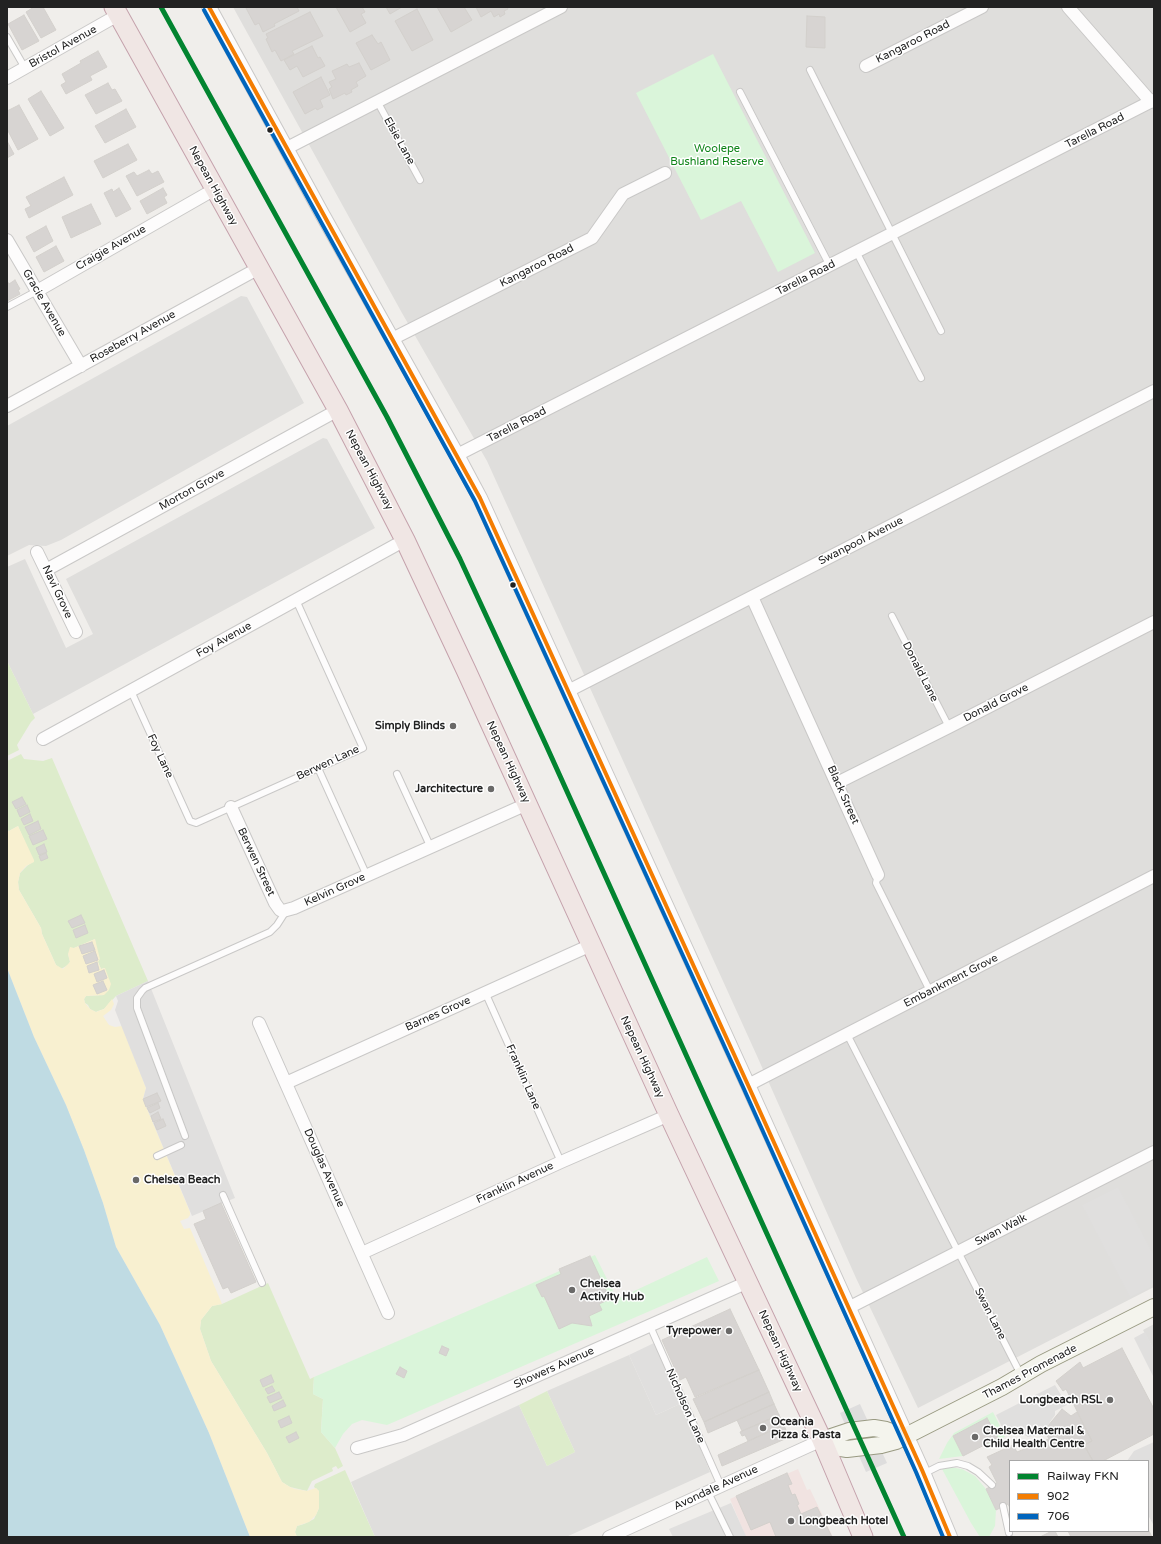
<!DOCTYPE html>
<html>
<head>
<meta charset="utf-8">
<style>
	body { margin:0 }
	#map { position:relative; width:1161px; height:1544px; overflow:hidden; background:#f0eeeb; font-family:"Varela Round",sans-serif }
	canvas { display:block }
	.frame { position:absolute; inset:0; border:8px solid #222; pointer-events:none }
	.legend { position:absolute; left:1009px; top:1460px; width:140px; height:72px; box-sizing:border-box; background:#fff; border:1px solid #a7a7a7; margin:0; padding:5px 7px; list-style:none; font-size:12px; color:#222 }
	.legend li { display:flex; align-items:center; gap:8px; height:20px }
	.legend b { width:20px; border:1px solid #a7a7a7 }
</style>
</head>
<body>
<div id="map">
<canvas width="1161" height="1544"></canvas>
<div class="frame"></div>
<ul class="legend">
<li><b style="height:5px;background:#028430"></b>Railway FKN</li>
<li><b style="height:5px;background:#f47d02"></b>902</li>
<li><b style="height:5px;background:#0065bd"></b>706</li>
</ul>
</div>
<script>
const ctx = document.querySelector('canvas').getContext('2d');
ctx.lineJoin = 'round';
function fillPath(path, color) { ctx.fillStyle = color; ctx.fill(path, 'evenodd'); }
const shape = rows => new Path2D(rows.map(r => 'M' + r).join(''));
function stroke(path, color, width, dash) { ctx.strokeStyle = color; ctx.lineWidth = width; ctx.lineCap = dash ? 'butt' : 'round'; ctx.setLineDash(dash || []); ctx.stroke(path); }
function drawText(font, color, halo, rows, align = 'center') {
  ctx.font = font + ' "Varela Round",sans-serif'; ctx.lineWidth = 3; ctx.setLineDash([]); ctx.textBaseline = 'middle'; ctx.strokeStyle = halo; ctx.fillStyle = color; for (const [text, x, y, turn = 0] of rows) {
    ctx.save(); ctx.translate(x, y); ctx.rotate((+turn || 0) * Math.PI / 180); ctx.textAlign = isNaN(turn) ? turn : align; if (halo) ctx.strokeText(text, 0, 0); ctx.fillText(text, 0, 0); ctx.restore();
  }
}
fillPath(shape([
	[233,7,1154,7,1154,1287,918,1408,856,1278,757,1056,487,461,402,313],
	[241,296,247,297,304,403,61,540,46,546,29,545,7,556,7,426],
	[323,438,327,439,375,528,33,714,7,661,7,567,25,559,66,648,93,634,66,579],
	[1154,1324,1154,1350,1143,1330],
	[629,1355,656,1415,682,1403,710,1472,566,1537,375,1537,351,1482,519,1405,547,1466,575,1452,547,1391]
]), '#dfdedc');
fillPath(shape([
	[798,1469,807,1490,810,1489,833,1537,746,1537,730,1499]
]), '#f1e3e1');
fillPath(shape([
	[7,661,35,718,31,722,17,745,19,750,7,756],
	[21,754,24,759,43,761,52,758,148,981,116,996,104,1009,98,1011,96,1012,90,1009,88,1005,85,1003,84,999,86,996,104,995,105,968,101,969,98,962,95,939,74,948,68,954,70,962,68,965,61,969,56,965,42,934,41,928,19,890,18,882,20,873,28,865,33,862,18,826,9,831,7,830,7,761],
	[268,1283,310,1379,314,1377,313,1394,323,1399,321,1432,335,1448,343,1466,338,1469,336,1466,332,1468,333,1471,312,1481,307,1491,290,1487,282,1482,267,1453,211,1361,200,1329,201,1320,212,1306,222,1304],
	[547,1391,575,1452,547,1466,519,1405],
	[345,1470,375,1537,297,1537,295,1532,297,1526,304,1524,314,1519,319,1508,319,1491,314,1487,315,1484]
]), '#ddeccb');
fillPath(shape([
	[18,826,34,860,34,862,26,866,20,873,18,882,19,890,41,928,42,934,56,965,63,969,70,962,68,954,70,947,74,948,95,939,100,959,98,962,101,969,105,968,111,984,109,990,104,995,86,996,84,999,85,1003,90,1009,96,1012,104,1009,112,999,114,1004,111,1010,103,1016,109,1025,115,1027,122,1026,146,1088,143,1099,190,1212,190,1215,188,1218,180,1221,184,1229,190,1228,222,1304,212,1306,201,1320,200,1329,211,1361,267,1453,282,1482,290,1487,295,1489,307,1491,316,1488,319,1491,319,1508,316,1515,309,1522,297,1526,295,1532,297,1537,250,1537,209,1433,160,1325,116,1247,103,1203,84,1150,66,1105,34,1037,7,968,7,830,9,831]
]), '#f8f0d0');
fillPath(shape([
	[713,54,815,253,778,272,741,201,701,220,636,93],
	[595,1255,617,1299,707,1257,719,1281,387,1425,362,1420,352,1424,343,1434,335,1448,321,1432,323,1399,313,1394,314,1377,526,1286],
	[993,1412,1005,1436,1000,1442,987,1449,985,1445,998,1438,987,1418,953,1436,963,1456,939,1459,947,1443,954,1433],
	[949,1467,962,1469,975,1476,986,1489,996,1510,995,1526,989,1537,980,1537,971,1523,942,1469]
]), '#daf5da');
fillPath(shape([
	[148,981,235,1198,192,1216,143,1099,146,1088,115,1010,118,1001,116,996],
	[1118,1187,1154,1256,1154,1285,1130,1297,1082,1205],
	[1145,1332,1154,1350,1154,1378,1134,1338],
	[654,1343,682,1403,656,1415,629,1355],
	[1055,1385,1067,1405,1055,1411,1055,1415,1045,1429,1037,1435,1028,1437,1016,1430,1006,1435,996,1415],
	[1154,1442,1154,1526,1148,1515,1148,1461,1127,1461,1134,1451],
	[731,1503,746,1536,673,1537,669,1529]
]), '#e0dfde');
fillPath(shape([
	[7,968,34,1037,66,1105,84,1150,103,1203,116,1247,160,1325,209,1433,250,1537,7,1537]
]), '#bfdbe3');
fillPath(shape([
	[860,1404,887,1463,866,1472,840,1413]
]), '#dedddd');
const building = shape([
	[34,7,43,7,56,30,41,38,26,12,34,7],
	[248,7,297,7,299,11,274,24,275,26,263,32,259,23,255,25,246,8,248,7],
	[336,7,362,7,365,12,361,14,366,23,350,32,336,7],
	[386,7,402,7,390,14,386,7],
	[437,7,464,7,472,20,451,32,437,7],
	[476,7,507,7,508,9,504,11,505,14,500,17,499,14,494,17,491,11,481,17,476,7],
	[417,9,433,40,412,51,395,21,417,9],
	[310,12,323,36,292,51,294,54,281,61,275,50,272,52,266,39,268,38,266,34,310,12],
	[24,15,39,41,22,50,8,24,24,15],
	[807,16,825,17,825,48,806,47,807,16],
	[372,35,378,44,381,42,390,60,371,70,356,43,372,35],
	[312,46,318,58,320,57,325,66,303,77,297,66,290,70,284,60,312,46],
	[98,51,107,67,90,76,92,80,66,94,61,85,66,82,62,74,81,63,80,61,98,51],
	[359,63,366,76,356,82,358,86,351,90,352,92,346,95,345,93,333,99,329,89,332,87,329,82,336,79,332,71,347,64,349,67,359,63],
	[321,77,330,95,320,100,323,107,317,110,316,108,305,114,293,92,321,77],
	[108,83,112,90,115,89,122,101,96,114,85,95,108,83],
	[41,91,64,128,50,136,28,99,41,91],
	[19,105,38,139,18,150,7,129,7,111,19,105],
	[126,109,136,127,105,143,95,126,126,109],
	[7,141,14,154,7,158,7,141],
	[128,144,137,160,103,178,94,161,128,144],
	[149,170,152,174,158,171,164,182,137,196,126,176,134,172,137,176,149,170],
	[64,177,73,195,29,218,25,209,31,206,26,197,64,177],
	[119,188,131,209,116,217,104,193,112,189,113,192,119,188],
	[163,188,167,195,164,197,167,203,147,214,140,201,163,188],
	[91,204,101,224,71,238,62,217,91,204],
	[46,226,53,241,34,252,26,237,46,226],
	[56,246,64,261,44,272,36,257,56,246],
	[15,280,20,289,18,290,20,294,7,301,7,281,9,284,15,280],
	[22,797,26,804,16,809,12,802,22,797],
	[27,805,30,812,20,817,17,810,27,805],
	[30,814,33,821,24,825,21,819,30,814],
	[38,821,41,829,29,835,25,827,38,821],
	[43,830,47,839,33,845,29,836,43,830],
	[44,844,47,852,39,855,36,848,44,844],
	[46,853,48,858,41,861,39,856,46,853],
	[81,915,85,923,72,928,68,921,81,915],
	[85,925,88,933,76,938,73,930,85,925],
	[92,942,95,950,82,954,79,946,92,942],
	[95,951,98,960,86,964,83,956,95,951],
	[97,962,99,970,89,973,87,966,97,962],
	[104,970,107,978,97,982,94,974,104,970],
	[103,981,107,990,97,994,93,985,103,981],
	[157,1093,161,1101,146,1107,143,1099,157,1093],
	[158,1103,160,1108,150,1113,147,1108,158,1103],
	[158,1112,161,1119,153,1122,151,1116,158,1112],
	[163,1119,166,1126,157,1130,154,1123,163,1119],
	[221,1203,256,1282,231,1293,228,1287,223,1289,194,1224,206,1219,203,1211,221,1203],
	[590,1256,610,1299,599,1304,602,1310,589,1316,592,1326,572,1323,559,1329,544,1296,542,1297,536,1285,561,1274,559,1269,590,1256],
	[730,1309,759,1370,695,1397,686,1377,680,1380,662,1340,730,1309],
	[442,1346,449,1349,446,1356,439,1353,442,1346],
	[1122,1348,1154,1409,1154,1434,1103,1461,1093,1461,1084,1445,1092,1441,1066,1389,1063,1391,1056,1381,1080,1362,1083,1368,1122,1348],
	[400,1367,407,1371,404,1378,396,1374,400,1367],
	[759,1370,769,1392,704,1422,693,1399,759,1370],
	[271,1375,274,1382,263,1387,260,1380,271,1375],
	[272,1386,275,1391,268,1394,265,1389,272,1386],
	[279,1392,282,1398,270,1403,267,1397,279,1392],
	[769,1392,774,1404,708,1433,704,1422,769,1392],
	[283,1400,286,1406,274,1411,272,1406,283,1400],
	[774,1404,779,1415,742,1431,737,1420,774,1404],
	[1062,1409,1071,1416,1077,1412,1092,1441,1084,1445,1093,1461,1010,1461,1010,1508,1008,1504,996,1510,986,1489,997,1483,989,1467,992,1465,987,1457,1013,1445,1017,1452,1049,1439,1047,1435,1051,1432,1047,1427,1062,1409],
	[779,1415,784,1425,748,1441,745,1435,742,1436,740,1432,779,1415],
	[289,1416,292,1423,281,1428,278,1421,289,1416],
	[987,1418,998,1438,963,1456,953,1436,987,1418],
	[784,1425,787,1433,785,1439,722,1466,718,1455,784,1425],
	[296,1432,299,1438,289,1443,286,1437,296,1432],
	[787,1473,792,1484,788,1485,792,1495,795,1494,799,1504,797,1505,801,1514,817,1507,832,1537,776,1537,770,1522,751,1530,736,1496,787,1473],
	[1148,1529,1152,1537,1071,1537,1068,1531,1148,1531,1148,1529],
	[1052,1531,1055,1531,1058,1537,1040,1537,1052,1531]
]);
fillPath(building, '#d7d4d2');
stroke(building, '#d3d0cc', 1);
const service = shape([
	[7,37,25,68],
	[810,70,941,331],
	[740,92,830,266],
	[377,101,420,180],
	[857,253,921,378],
	[7,307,37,291],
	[892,616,949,727],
	[131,691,190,821,196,823,363,748,296,600],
	[318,768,367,876],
	[397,774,431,848],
	[878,875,876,883,930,991],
	[485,992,561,1162],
	[847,1034,1021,1375],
	[185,1136,137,1008,137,998,142,991,145,988,270,932,277,925,286,911],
	[157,1156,181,1145],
	[223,1195,262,1283],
	[650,1326,721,1486],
	[923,1474,939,1466,957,1463,968,1466,978,1472,992,1485],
	[708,1492,730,1537],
	[1003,1506,1009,1533]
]);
const minor = shape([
	[1068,7,1151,102],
	[866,66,982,7],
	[7,78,118,15],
	[287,148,561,7],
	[7,240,81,366],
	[37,291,215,189],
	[392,339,592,238,623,194,665,173],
	[7,406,259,268],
	[457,455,1154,100],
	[37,552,76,632],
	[46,570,338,410],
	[752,597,878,875],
	[568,691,1154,391],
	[43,739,405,540],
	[837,783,949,727,1154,622],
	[231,807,275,903,280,910,283,911,294,908,527,804],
	[259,1023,388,1313],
	[286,1083,591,945],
	[748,1085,1154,876],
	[362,1253,561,1162,669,1115],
	[848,1308,1154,1152],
	[357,1448,403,1435,748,1282],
	[609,1537,822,1440]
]);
const tertiary = shape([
	[209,7,321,212,457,455,480,498,748,1085,922,1470,950,1537]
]);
const secondary = shape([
	[822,1440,835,1447,847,1449,881,1445,896,1441,1002,1387,1041,1364,1154,1307],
	[822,1440,849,1431,874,1428,886,1430,906,1437]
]);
const trunk = shape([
	[114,7,338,410,405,540,466,670,669,1115,822,1440,863,1537]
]);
stroke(service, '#c9c8c7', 8);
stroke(minor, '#c9c8c7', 14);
stroke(tertiary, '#c9c8c7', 16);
stroke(secondary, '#999a82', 18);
stroke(trunk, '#c5a2ac', 21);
stroke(service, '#fdfcfc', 6);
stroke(minor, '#fdfcfc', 12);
stroke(tertiary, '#fdfcfc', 14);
stroke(secondary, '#f4f4ed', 16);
stroke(trunk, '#f0e6e4', 19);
stroke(shape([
	[209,7,480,498,748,1085,922,1470,950,1537]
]), '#f47d02', 4);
stroke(shape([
	[204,10,475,501,743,1087,916,1472,943,1537]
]), '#0065bd', 4);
stroke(shape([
	[161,7,387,417,460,559,546,745,904,1537]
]), '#028430', 5);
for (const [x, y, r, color] of [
	[270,130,3.5,"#222"],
	[513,585,3.5,"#222"],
	[453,726,4,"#6a6968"],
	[491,789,4,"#6a6968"],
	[136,1180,4,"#6a6968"],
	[572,1290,4,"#6a6968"],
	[729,1331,4,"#6a6968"],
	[1110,1400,4,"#6a6968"],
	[763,1428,4,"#6a6968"],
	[975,1437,4,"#6a6968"],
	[791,1521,4,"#6a6968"]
]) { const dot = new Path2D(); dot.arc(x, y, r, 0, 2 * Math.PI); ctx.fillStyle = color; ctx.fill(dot); stroke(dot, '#fff', 1.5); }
drawText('11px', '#222', '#fff', [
	["Kangaroo Road",913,42,-27],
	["Bristol Avenue",63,47,-29],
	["Tarella Road",1095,131,-27],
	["Elsie Lane",399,141,61],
	["Nepean Highway",213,186,61],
	["Craigie Avenue",111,248,-30],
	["Kangaroo Road",537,266,-27],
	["Tarella Road",806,278,-27],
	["Gracie Avenue",44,303,60],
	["Roseberry Avenue",133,337,-29],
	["Tarella Road",517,425,-27],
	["Nepean Highway",369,470,62],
	["Morton Grove",192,490,-29],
	["Swanpool Avenue",861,541,-27],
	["Navi Grove",57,592,65],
	["Foy Avenue",224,640,-29],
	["Donald Lane",920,672,63],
	["Donald Grove",996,703,-27],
	["Foy Lane",160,756,65],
	["Nepean Highway",508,762,65],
	["Berwen Lane",328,763,-25],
	["Black Street",843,795,66],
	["Berwen Street",256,862,65],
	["Kelvin Grove",335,890,-24],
	["Embankment Grove",951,981,-27],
	["Barnes Grove",438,1014,-24],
	["Nepean Highway",642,1057,65],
	["Franklin Lane",523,1077,66],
	["Douglas Avenue",324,1168,66],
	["Franklin Avenue",515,1183,-25],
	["Swan Walk",1001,1230,-27],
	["Swan Lane",990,1314,63],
	["Nepean Highway",780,1351,65],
	["Showers Avenue",554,1368,-24],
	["Thames Promenade",1030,1372,-28],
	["Nicholson Lane",685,1406,66],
	["Avondale Avenue",716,1488,-25]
]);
drawText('11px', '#0c8416', '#fff', [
	["Woolepe",717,149],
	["Bushland Reserve",717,162]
]);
drawText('bold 11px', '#222', '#fff', [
	["Simply Blinds",445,726,"right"],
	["Jarchitecture",483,789,"right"],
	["Chelsea Beach",144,1180],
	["Chelsea",580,1284],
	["Activity Hub",580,1297],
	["Tyrepower",721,1331,"right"],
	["Longbeach RSL",1102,1400,"right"],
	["Oceania",771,1422],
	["Pizza & Pasta",771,1435],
	["Chelsea Maternal &",983,1431],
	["Child Health Centre",983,1444],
	["Longbeach Hotel",799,1521]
], 'left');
</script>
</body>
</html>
